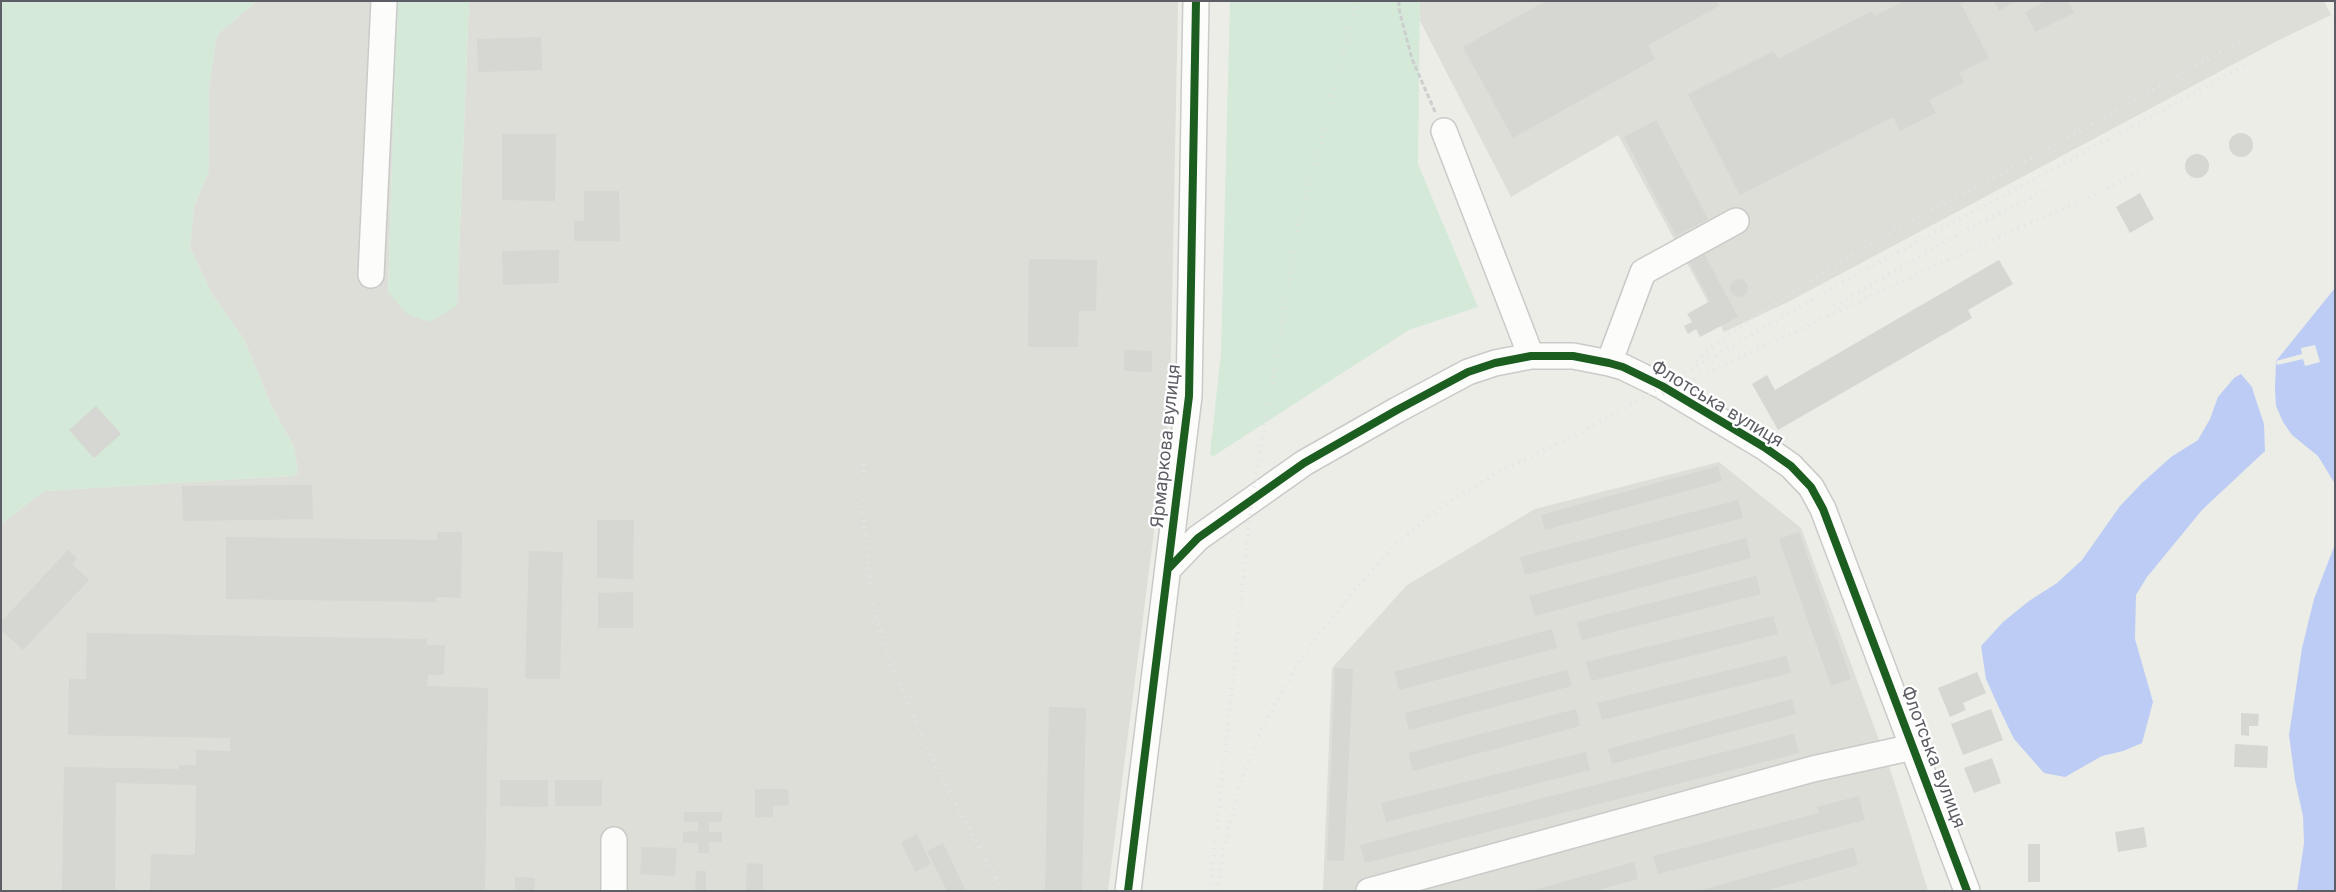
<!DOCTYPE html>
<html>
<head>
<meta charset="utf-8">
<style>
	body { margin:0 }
	#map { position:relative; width:2336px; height:892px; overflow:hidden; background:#ecede7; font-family:Inter,sans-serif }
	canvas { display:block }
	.frame { position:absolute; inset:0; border:2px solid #5d5e65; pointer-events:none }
</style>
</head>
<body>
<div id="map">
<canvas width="2336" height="892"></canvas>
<div class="frame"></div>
</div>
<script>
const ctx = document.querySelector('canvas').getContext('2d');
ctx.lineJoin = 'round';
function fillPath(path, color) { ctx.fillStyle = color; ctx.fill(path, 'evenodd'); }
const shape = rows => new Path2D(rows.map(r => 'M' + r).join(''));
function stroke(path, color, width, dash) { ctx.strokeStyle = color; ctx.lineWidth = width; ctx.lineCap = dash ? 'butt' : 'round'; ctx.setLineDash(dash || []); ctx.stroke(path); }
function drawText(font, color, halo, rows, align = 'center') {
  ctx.font = font + ' Inter,sans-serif'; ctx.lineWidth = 4.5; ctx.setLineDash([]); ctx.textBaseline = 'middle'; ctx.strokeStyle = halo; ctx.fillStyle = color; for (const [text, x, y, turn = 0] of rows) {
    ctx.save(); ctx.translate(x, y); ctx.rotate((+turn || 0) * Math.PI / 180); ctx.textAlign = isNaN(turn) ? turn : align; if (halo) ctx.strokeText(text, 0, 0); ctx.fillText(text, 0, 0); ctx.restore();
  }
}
fillPath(shape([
	[257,1,397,1,388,292,457,306,469,1,1178,1,1170,407,1108,891,1,891,1,524,44,491,292,476,298,473,294,447,271,405,244,339,213,296,190,248,194,207,209,170,209,86,216,40,220,32],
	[1420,1,2324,1,2331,15,2277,41,1788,302,1724,332,1618,135,1511,197,1420,21],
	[1719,462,1801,528,1893,778,1928,891,1323,891,1332,668,1407,585,1535,509]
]), '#ddded8');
fillPath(shape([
	[1,1,257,1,220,32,216,40,209,86,209,170,194,207,190,248,213,296,244,339,271,405,294,447,298,473,292,476,44,491,1,524],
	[397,1,469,1,457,306,430,322,407,314,388,292],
	[1230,1,1420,1,1418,164,1478,307,1409,330,1212,457,1210,454,1221,353]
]), '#d5e9d9');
fillPath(shape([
	[2335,288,2335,484,2318,456,2292,435,2283,422,2276,406,2275,388,2276,361],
	[2241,374,2252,387,2254,394,2264,424,2265,451,2202,510,2147,577,2136,595,2135,639,2153,702,2142,743,2123,751,2102,756,2065,777,2044,773,2014,739,2000,710,1986,679,1981,646,2003,622,2029,601,2057,583,2082,560,2120,506,2142,483,2171,457,2198,440,2210,419,2218,397,2234,378],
	[2335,544,2335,891,2297,891,2304,843,2303,816,2295,780,2289,735,2302,648,2314,599]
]), '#bcccf5');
fillPath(shape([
	[2315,345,2320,362,2305,366,2303,359,2277,365,2276,361,2302,354,2301,348]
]), '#ecede7');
fillPath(shape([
	[1546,1,1716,1,1719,6,1648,45,1655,59,1513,138,1463,47],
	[1904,1,1966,1,1961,4,1989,58,1959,73,1964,82,1929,100,1936,113,1900,131,1893,117,1740,195,1688,94,1774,51,1778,59,1872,11,1875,16],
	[1994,1,2017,1,1999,11],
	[2046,1,2068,1,2074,13,2035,32,2025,12],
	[541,37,542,70,478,72,477,39],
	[1656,120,1708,219,1676,236,1624,137],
	'2229 145a12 12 0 1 1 24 0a12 12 0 1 1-24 0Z',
	[502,134,556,134,555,201,502,200],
	'2185 166a12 12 0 1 1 24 0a12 12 0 1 1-24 0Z',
	[584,191,619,191,620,241,574,241,574,221,584,221],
	[2140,193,2154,219,2130,233,2116,207],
	[559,250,559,283,503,285,502,251],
	[1703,252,1738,317,1700,337,1696,329,1688,334,1684,326,1692,322,1687,314,1710,301,1688,260],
	[1029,259,1097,260,1096,311,1079,311,1078,347,1028,347],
	[1999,260,2013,284,1968,310,1972,318,1778,430,1752,384,1767,375,1775,390],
	'1730 288a9 9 0 1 1 18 0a9 9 0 1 1-18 0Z',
	[1124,350,1152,351,1152,372,1124,371],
	[96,406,121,434,94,458,69,430],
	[1718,466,1722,481,1545,530,1541,515],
	[312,485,313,519,183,521,182,486],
	[1738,500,1743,518,1525,575,1520,557],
	[597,520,634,520,633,579,597,578],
	[437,532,462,532,461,598,436,597,436,602,226,599,226,537,437,540],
	[1799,532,1851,679,1831,686,1779,539],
	[1746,538,1751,558,1535,616,1529,596],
	[68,550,77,558,72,564,89,580,23,650,1,630,1,622],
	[529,551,563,552,560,679,525,679],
	[1756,576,1761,594,1582,640,1577,622],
	[633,592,633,628,598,628,598,593],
	[1773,616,1778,634,1591,681,1586,662],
	[1552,629,1557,648,1399,690,1394,672],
	[87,633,427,639,427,645,445,645,444,675,428,675,427,686,488,688,485,891,150,891,151,854,195,855,196,785,116,783,115,891,62,891,64,767,179,769,179,765,196,765,196,750,230,751,230,738,68,735,69,679,86,679],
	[1786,656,1791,673,1602,720,1597,703],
	[1335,668,1353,669,1344,861,1327,860],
	[1567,670,1572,686,1409,730,1405,713],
	[1977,672,1986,693,1963,703,1966,710,1950,717,1938,688],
	[1792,699,1796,714,1612,764,1608,749],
	[1049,707,1086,708,1082,891,1045,891],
	[1576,709,1580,726,1413,771,1408,753],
	[1991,709,2003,740,1963,755,1951,724],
	[2241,713,2259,714,2258,726,2249,726,2249,736,2241,735],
	[1794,734,1799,753,1365,863,1360,845],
	[2235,744,2268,746,2267,768,2234,767],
	[1586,752,1590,770,1386,822,1381,803],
	[1992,758,2001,783,1974,793,1964,768],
	[500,780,548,780,548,807,500,806],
	[555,780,602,780,602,806,555,806],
	[755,789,788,789,789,805,773,806,773,817,755,817],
	[1859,796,1865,820,1658,874,1653,856,1819,813,1817,807],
	[684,812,722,812,722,822,709,822,709,832,722,832,722,842,709,842,709,853,698,853,698,843,683,843,683,832,698,831,698,822,684,822],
	[2144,827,2147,847,2118,852,2115,832],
	[917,834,931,864,915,872,901,842],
	[943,843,966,891,947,891,927,851],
	[2028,844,2040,844,2040,882,2028,882],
	[642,847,677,848,675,876,640,874],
	[1854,847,1858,865,1765,891,1698,891],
	[1634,862,1638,879,1594,891,1530,891],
	[747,863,763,864,763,891,746,891],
	[696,871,706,871,706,891,695,891],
	[515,877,535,878,534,891,515,891]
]), '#d6d6d2');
const minor = shape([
	[1444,131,1531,356],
	[371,275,384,1],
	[1609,363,1643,272,1736,221],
	[1169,568,1198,538,1304,463,1397,410,1468,372,1495,363,1531,356,1573,356,1609,363,1623,367,1662,386,1764,447,1791,466,1811,487,1823,509,1967,891],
	[614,891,614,840],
	[1128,891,1189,396,1196,1],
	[1369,891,1813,769,1913,747]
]);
stroke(minor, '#cacbc9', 28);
stroke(shape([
	[1399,1,1399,9,1412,59,1436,114]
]), '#cbcfce', 3, [5, 2.5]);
stroke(minor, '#fcfcfb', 25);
stroke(shape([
	[1834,306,1964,231,2048,189],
	[1696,361,1716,344,1770,307,1886,234,2037,155,2240,41],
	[1656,397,1960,254,2103,191,2143,169],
	[864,436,863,516,873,605,891,664,939,773,1003,891],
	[1210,891,1252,499,1298,229,1357,1],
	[1217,891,1224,848,1239,786,1262,727,1304,654,1358,585,1398,542,1445,504,1502,470,1575,436,1843,282,2246,65]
]), '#e4e4e4', 4, [1, 6]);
stroke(shape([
	[1169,568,1198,538,1304,463,1397,410,1468,372,1495,363,1531,356,1573,356,1609,363,1623,367,1662,386,1764,447,1791,466,1811,487,1823,509,1967,891],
	[1128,891,1189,396,1196,1]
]), '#1b5e20', 8);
drawText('18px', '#5d5e65', '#fff', [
	["Флотська вулиця",1717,404,31],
	["Ярмаркова вулиця",1166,446,-84],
	["Флотська вулиця",1933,757,69]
]);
</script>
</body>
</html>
